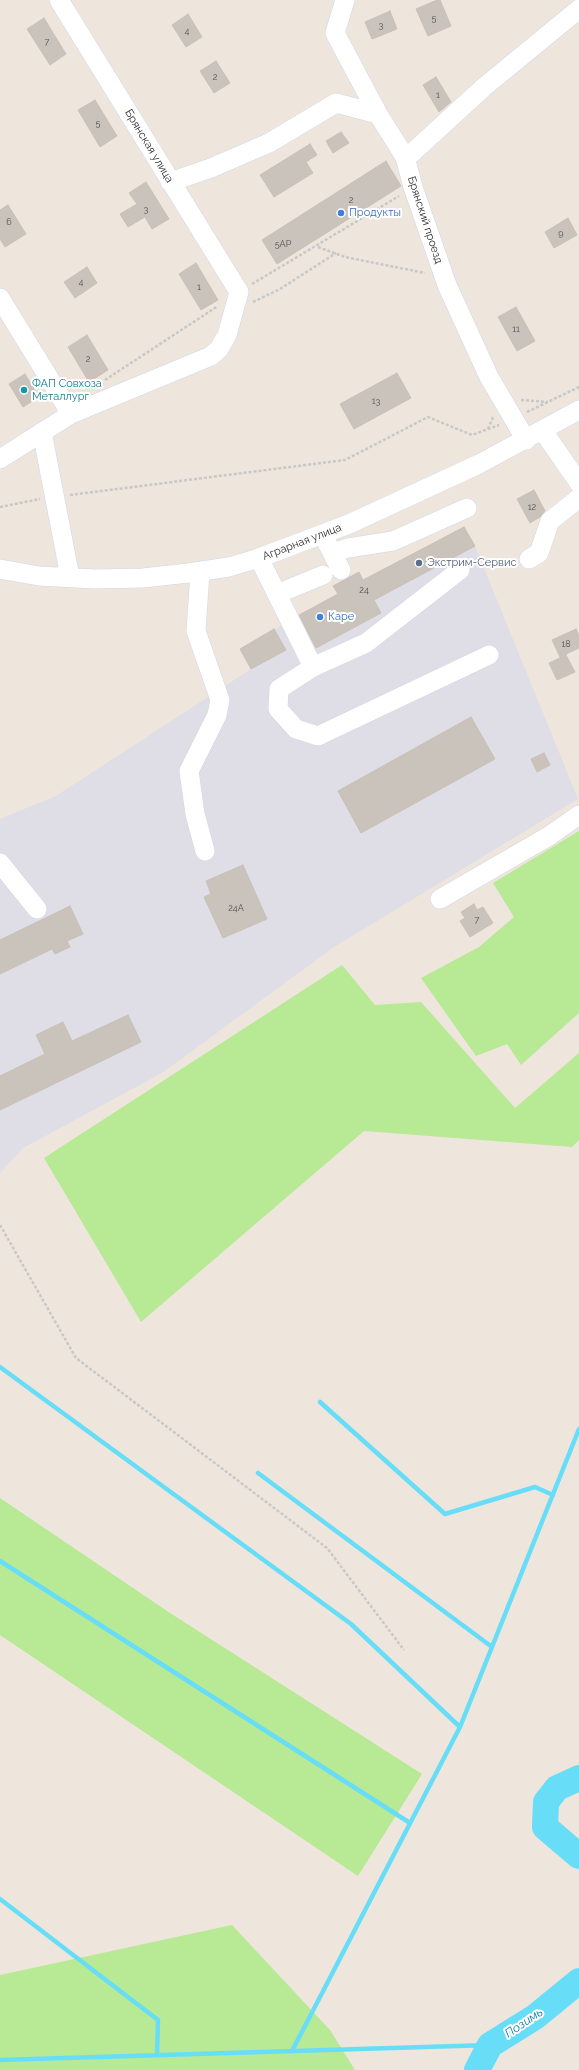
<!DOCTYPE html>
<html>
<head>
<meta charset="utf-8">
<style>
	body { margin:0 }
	canvas { display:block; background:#eee5dc }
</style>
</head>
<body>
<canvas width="579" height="2070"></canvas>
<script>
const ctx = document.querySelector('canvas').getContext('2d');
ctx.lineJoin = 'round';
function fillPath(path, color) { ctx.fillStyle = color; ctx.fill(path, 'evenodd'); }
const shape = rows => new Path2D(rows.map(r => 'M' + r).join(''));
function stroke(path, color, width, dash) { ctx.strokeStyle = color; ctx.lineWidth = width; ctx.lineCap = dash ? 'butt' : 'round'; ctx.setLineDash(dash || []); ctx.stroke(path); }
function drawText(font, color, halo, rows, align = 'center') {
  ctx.font = font + ' Raleway,sans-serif'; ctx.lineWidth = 4; ctx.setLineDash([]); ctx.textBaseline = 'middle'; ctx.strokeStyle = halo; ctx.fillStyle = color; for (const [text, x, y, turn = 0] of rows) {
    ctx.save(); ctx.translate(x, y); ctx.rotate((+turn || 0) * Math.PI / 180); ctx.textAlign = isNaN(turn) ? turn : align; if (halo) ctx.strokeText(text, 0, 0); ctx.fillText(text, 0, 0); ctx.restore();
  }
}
fillPath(shape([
	[464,527,475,546,578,799,334,947,162,1073,23,1148,0,1173,0,819,56,796,251,669,240,649,337,594,333,586,359,572,363,580]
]), '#dfdde6');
fillPath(shape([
	[579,831,579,1013,521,1065,507,1044,476,1056,421,978,479,947,514,917,493,883],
	[342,965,375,1005,421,1002,515,1108,579,1053,579,1140,572,1147,364,1131,141,1322,44,1158],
	[0,1498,170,1613,422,1774,358,1876,0,1635],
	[232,1925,330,2030,355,2070,0,2070,0,1975]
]), '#b8e995');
stroke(shape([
	[0,1367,351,1624,460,1727,292,2051],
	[320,1402,445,1514,535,1487,553,1495],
	[258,1473,492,1647],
	[0,1561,410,1823],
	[460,1727,579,1429],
	[0,1899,158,2020,157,2055],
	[0,2060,490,2045]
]), '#67ddf8', 4.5);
stroke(shape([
	[579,1778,557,1788,546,1802,545,1827,579,1856],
	[477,2070,490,2045,535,2017,579,1981]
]), '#67ddf8', 26);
const building = shape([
	[437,0,440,0,451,26,428,36,416,9,437,0],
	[390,11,397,29,372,39,365,22,390,11],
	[188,14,202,37,186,47,172,25,188,14],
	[44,18,66,54,50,65,27,29,44,18],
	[216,61,230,83,214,93,200,71,216,61],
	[436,77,451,102,439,112,423,85,436,77],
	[95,100,117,136,100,147,78,110,95,100],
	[341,132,349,143,333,153,326,141,341,132],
	[310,144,317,155,306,162,313,173,274,197,260,175,310,144],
	[386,161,401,186,277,264,262,240,386,161],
	[146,182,169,219,152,229,145,217,128,227,120,214,137,204,129,193,146,182],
	[8,205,26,234,5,247,0,239,0,210,8,205],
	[568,218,577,235,554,248,545,232,568,218],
	[196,263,218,300,201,310,179,274,196,263],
	[87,267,97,283,75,298,64,282,87,267],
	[516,307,535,341,517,351,498,317,516,307],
	[87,335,108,370,89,382,68,347,87,335],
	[397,373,411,398,354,429,340,404,397,373],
	[25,374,39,397,23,407,9,384,25,374],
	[534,490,545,511,540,517,530,523,517,499,534,490],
	[464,527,475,546,374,600,381,613,316,648,299,615,338,594,333,586,359,572,363,580,464,527],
	[274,629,286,650,251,669,240,649,274,629],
	[576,629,579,635,579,648,560,657,552,640,576,629],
	[566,655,575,672,557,680,549,663,566,655],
	[471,717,495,759,361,833,338,791,471,717],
	[544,753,550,765,537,772,531,759,544,753],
	[243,865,267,919,223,938,204,897,211,894,206,881,243,865],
	[474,904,477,910,483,907,493,923,470,937,460,921,465,918,461,912,474,904],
	[70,906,83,934,67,941,70,947,55,954,52,949,0,974,0,940,70,906],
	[128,1015,141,1042,0,1110,0,1076,45,1054,36,1035,63,1022,72,1041,128,1015]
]);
fillPath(building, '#c9c3bb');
stroke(building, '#cac1b6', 1);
const minor = shape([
	[345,0,335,33,378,114,405,157,413,187,447,285,489,377,526,440],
	[405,157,412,153,484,87,579,9],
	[170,182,211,168,269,143,336,103,378,114],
	[0,298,71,414],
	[543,431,579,483],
	[42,432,70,577],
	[0,459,71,414,211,356,219,349,227,335,239,292,59,0],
	[327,543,341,570],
	[332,553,348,548,393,541,467,508],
	[259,558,313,667],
	[529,559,539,553,550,521,579,498],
	[0,569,39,576,95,579,143,578,188,573,229,567,259,558,349,524,479,464,579,410],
	[460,570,366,643,313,667,279,689,278,709,296,729,318,736,489,655],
	[200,572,196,631,220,700,217,715,189,771,195,814,205,851],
	[277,594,323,575],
	[0,863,37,909],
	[440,899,549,836,579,815]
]);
stroke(minor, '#d1d7e5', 20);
stroke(shape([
	[318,247,345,257,425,273],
	[252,284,399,196],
	[253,302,280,289,336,253],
	[105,380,218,306],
	[521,400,548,402],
	[527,412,579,387],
	[488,429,493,417],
	[70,495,345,460,428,417,472,435,499,425],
	[0,507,40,499],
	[0,1225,76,1358,327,1548,404,1650]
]), '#c8c8c8', 2.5, [3, 2]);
stroke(minor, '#fff', 19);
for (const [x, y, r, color] of [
	[341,213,4,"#3f7fe0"],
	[24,390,4,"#0f9aa8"],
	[419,563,4,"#5c6f8a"],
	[320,617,4,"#3f7fe0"]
]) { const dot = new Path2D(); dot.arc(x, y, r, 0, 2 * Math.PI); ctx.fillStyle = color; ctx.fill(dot); stroke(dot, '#fff', 1.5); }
drawText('9px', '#52514f', null, [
	["5",434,18],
	["3",381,25],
	["4",187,31],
	["7",47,42],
	["2",215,77],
	["1",438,95],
	["5",98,123],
	["2",351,200],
	["3",146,209],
	["6",9,222],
	["9",561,233],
	["5АР",283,244],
	["4",81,282],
	["1",199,287],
	["11",516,329],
	["2",88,359],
	["13",376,401],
	["12",532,507],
	["24",364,590],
	["18",566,644],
	["24А",236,908],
	["7",477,920]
]);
drawText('11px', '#2b2b2b', '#fff', [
	["Брянская улица",149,146,59],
	["Брянский проезд",425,220,72],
	["Аграрная улица",302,542,-21]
]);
drawText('11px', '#366cbe', '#fff', [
	["Продукты",349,213],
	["Каре",328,617]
], 'left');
drawText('11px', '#0d838f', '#fff', [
	["ФАП Совхоза",32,384],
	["Металлург",32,397]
], 'left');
drawText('11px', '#4e5e75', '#fff', [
	["Экстрим-Сервис",427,563]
], 'left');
drawText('italic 12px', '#027ca8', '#fff', [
	["Позимь",524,2023,-34]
]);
</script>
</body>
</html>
